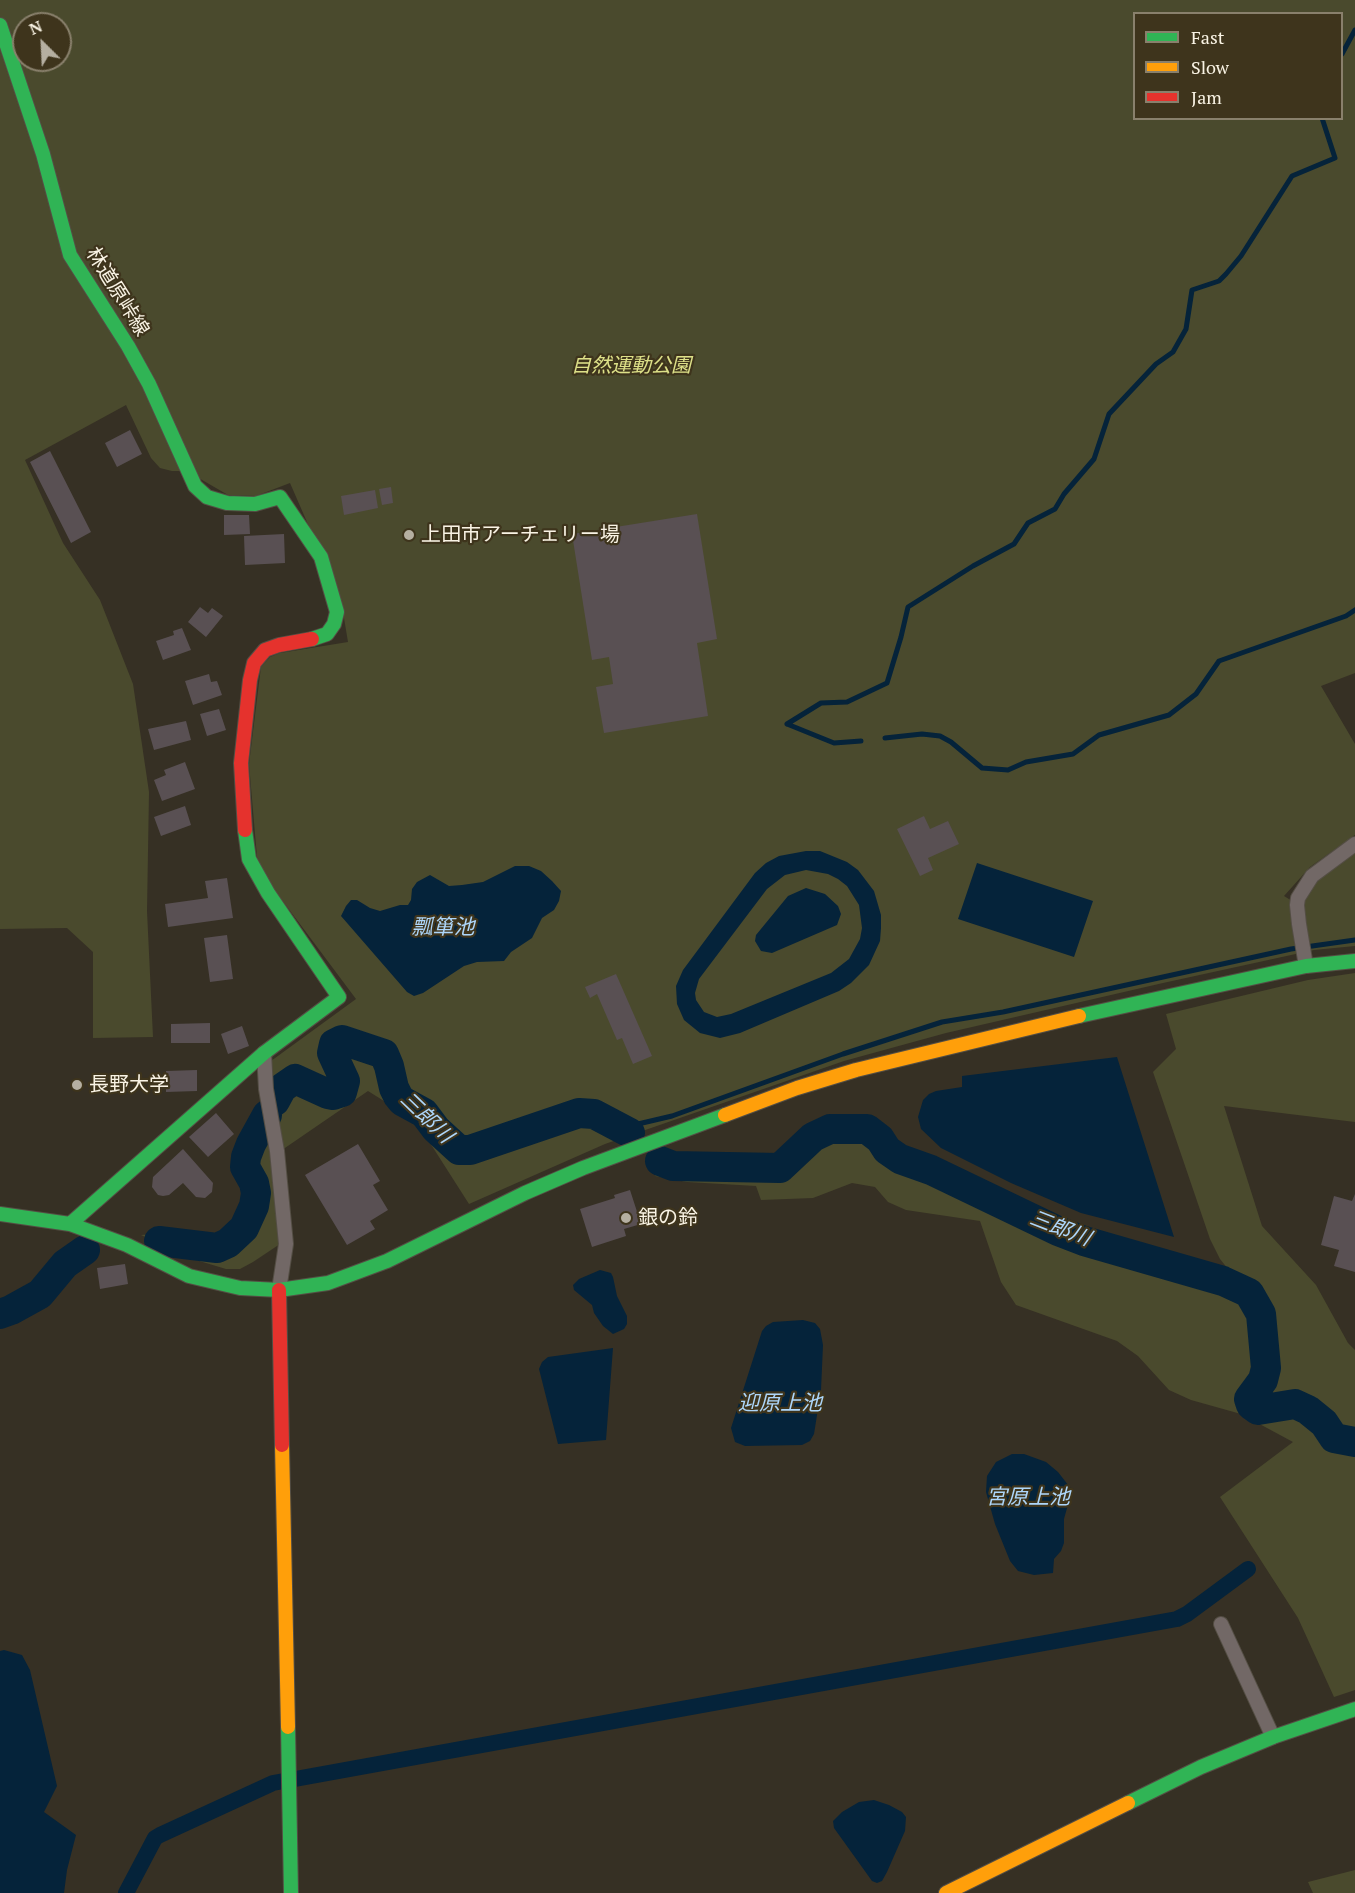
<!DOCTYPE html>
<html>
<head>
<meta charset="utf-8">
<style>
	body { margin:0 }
	#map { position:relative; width:1355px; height:1893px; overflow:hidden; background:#363024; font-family:"PT Serif",serif }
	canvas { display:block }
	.legend { position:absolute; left:1133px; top:12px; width:210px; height:108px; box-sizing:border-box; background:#3e341c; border:2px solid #89806c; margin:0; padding:8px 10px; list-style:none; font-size:18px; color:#f9f3e4 }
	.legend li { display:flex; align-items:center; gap:12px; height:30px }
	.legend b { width:30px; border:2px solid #89806c }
	.north { position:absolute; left:12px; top:12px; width:60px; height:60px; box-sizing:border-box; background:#3e341c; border:2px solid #89806c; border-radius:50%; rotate:336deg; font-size:16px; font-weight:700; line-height:24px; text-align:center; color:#f9f3e4 }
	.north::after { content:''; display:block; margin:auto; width:21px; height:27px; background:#b5afa1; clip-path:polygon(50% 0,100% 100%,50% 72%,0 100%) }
</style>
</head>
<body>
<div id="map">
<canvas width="1355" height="1893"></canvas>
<ul class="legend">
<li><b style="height:8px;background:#30b455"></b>Fast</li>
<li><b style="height:8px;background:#ff9f0a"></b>Slow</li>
<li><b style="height:8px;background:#e5322d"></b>Jam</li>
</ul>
<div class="north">N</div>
</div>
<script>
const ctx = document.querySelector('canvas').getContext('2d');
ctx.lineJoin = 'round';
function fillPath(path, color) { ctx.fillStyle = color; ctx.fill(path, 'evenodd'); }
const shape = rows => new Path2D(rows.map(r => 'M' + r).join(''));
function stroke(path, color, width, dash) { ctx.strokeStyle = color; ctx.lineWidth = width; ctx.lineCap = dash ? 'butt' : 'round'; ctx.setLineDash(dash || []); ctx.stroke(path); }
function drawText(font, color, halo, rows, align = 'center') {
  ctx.font = font + ' "PT Serif","Noto Sans JP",serif'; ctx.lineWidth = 4.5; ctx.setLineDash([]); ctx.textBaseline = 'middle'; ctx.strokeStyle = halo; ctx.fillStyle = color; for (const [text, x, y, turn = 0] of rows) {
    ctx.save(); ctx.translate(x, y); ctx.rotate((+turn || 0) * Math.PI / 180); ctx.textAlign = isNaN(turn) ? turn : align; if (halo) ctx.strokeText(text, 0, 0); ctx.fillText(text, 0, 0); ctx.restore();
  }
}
fillPath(shape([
	[0,0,1355,0,1355,673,1321,686,1355,744,1355,835,1310,867,1284,896,1297,904,1329,867,1355,851,1355,946,1314,950,1163,983,946,1033,844,1061,605,1144,469,1204,416,1121,368,1091,282,1150,270,1077,271,1061,356,999,267,880,257,857,249,764,261,667,270,657,280,653,348,642,341,600,290,483,256,496,228,495,197,477,195,471,172,471,160,468,151,458,126,405,25,460,63,543,100,600,133,684,149,792,147,911,153,1037,93,1038,93,952,67,928,0,929],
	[1134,14,1342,14,1342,118,1134,118],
	[24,24,60,24,60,60,24,60],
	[1355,973,1355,1122,1224,1106,1262,1226,1316,1285,1348,1343,1355,1350,1355,1690,1334,1697,1298,1618,1220,1497,1293,1442,1241,1414,1191,1400,1169,1390,1138,1356,1117,1341,1016,1305,1001,1282,980,1221,906,1210,888,1202,875,1187,852,1183,813,1198,761,1200,756,1186,687,1182,655,1176,668,1159,719,1162,779,1163,801,1146,813,1132,832,1123,851,1122,868,1126,882,1135,890,1145,1057,1225,1140,1254,1236,1279,1220,1259,1210,1239,1153,1072,1176,1049,1166,1014,1308,980],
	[264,1106,273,1153,280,1244,253,1262,240,1269,226,1269,196,1260,141,1235,181,1232,219,1239,228,1236,245,1215,249,1207,234,1167,236,1159,239,1149],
	[1355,1870,1355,1893,1313,1893,1308,1882]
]), '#4a4a2d');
fillPath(shape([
	[806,851,820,851,847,862,858,870,874,891,881,915,881,928,880,941,869,965,851,983,839,991,740,1033,720,1038,700,1033,684,1020,677,1004,676,986,683,970,755,873,766,863,779,856],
	[806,870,828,874,838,879,847,886,859,905,862,928,860,939,849,959,831,973,731,1014,717,1017,704,1012,696,1000,695,993,699,979,767,889,785,875],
	[977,863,1093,901,1074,957,958,919],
	[515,866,529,866,541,871,552,881,561,891,559,901,554,910,542,918,532,938,511,952,504,961,477,962,464,966,423,993,414,996,407,992,341,916,346,906,351,900,357,900,370,908,380,911,400,905,408,905,411,900,412,889,417,882,430,875,449,886,462,885,483,882],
	[806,888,825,894,838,906,841,914,837,925,772,953,761,951,755,941,756,935,788,896],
	[1117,1057,1174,1237,1081,1213,1011,1183,941,1148,921,1129,918,1117,923,1100,929,1094,936,1091,962,1087,962,1076],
	[600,1270,611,1273,613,1277,617,1296,627,1316,627,1324,624,1329,613,1334,603,1326,594,1313,592,1305,574,1290,573,1285,579,1279],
	[803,1320,815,1323,820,1329,823,1345,821,1390,814,1434,810,1441,802,1445,745,1446,735,1442,731,1428,762,1331,766,1326,773,1322],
	[613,1348,606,1440,558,1444,539,1369,542,1362,548,1357],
	[1012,1454,1024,1454,1046,1462,1058,1472,1072,1490,1064,1519,1064,1543,1061,1551,1054,1559,1053,1573,1034,1575,1018,1571,1010,1561,995,1524,986,1492,987,1476,996,1462],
	[4,1650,22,1655,30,1670,57,1786,44,1812,76,1835,67,1870,64,1893,0,1893,0,1651],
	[874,1800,889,1805,902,1812,906,1817,905,1831,887,1872,882,1881,877,1883,872,1881,834,1828,833,1821,842,1812,859,1802]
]), '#05233a');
stroke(shape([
	[1342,54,1355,30],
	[787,724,821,703,847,702,887,683,901,637,908,607,973,566,1014,544,1028,523,1055,509,1064,494,1094,459,1109,414,1156,364,1173,352,1186,329,1192,290,1219,281,1226,274,1241,256,1292,176,1335,158,1322,118],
	[787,724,834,743,861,741],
	[885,738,922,734,940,736,951,742,982,768,1008,770,1026,762,1073,754,1099,735,1169,715,1196,694,1219,661,1346,616,1355,610],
	[621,1128,672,1116,843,1054,942,1022,1003,1012,1291,949,1355,940]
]), '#05233a', 5);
stroke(shape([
	[126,1893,155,1838,160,1835,273,1783,1177,1619,1187,1614,1248,1569]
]), '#05233a', 16);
stroke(shape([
	[275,1101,282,1088,295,1079,328,1094,333,1095,342,1092,345,1081,332,1053,334,1044,342,1040,384,1054,389,1066,394,1088,398,1096,402,1101,424,1113,436,1129,459,1150,470,1150,579,1113,594,1114,630,1133],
	[660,1161,673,1166,780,1168,813,1137,830,1129,867,1129,880,1139,887,1150,900,1159,931,1170,1058,1231,1084,1241,1223,1281,1249,1293,1261,1314,1266,1368,1263,1380,1249,1399,1251,1405,1258,1410,1295,1404,1308,1410,1324,1423,1334,1438,1355,1442],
	[159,1241,217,1248,228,1243,244,1228,254,1206,256,1193,254,1183,245,1167,246,1157,251,1144,267,1115],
	[0,1314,11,1310,40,1294,65,1264,85,1250]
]), '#05233a', 30);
fillPath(shape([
	[130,430,142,454,117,467,105,443],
	[50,451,91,532,71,543,30,462],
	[391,487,393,503,382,505,379,489],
	[375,490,378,508,344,515,341,496],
	[697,514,717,639,697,643,708,716,604,733,596,687,613,684,609,657,592,660,572,534],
	[224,515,249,515,250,534,224,535],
	[284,534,285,563,245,565,244,536],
	[200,607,208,613,212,608,223,616,206,637,188,622],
	[182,628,191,650,163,660,156,641,174,635,173,631],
	[209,674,211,682,217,681,222,695,193,705,185,681],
	[219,709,226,730,207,736,200,714],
	[186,721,191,740,154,750,148,729],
	[185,762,195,789,162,801,154,780,166,775,164,770],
	[185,806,191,825,161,836,154,817],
	[924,816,930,829,948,821,959,844,928,858,933,870,920,876,897,829],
	[227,878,233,918,168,927,165,904,208,898,205,881],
	[227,935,233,979,210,982,204,938],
	[616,974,652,1056,633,1064,622,1038,617,1040,597,994,590,998,585,987],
	[210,1023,210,1043,171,1043,171,1024],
	[242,1026,249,1046,228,1054,221,1034],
	[197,1070,197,1091,166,1092,166,1071],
	[216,1113,234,1134,208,1157,189,1137],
	[358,1144,380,1181,373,1185,388,1210,370,1221,375,1229,347,1245,305,1175],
	[183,1149,213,1183,212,1192,205,1198,196,1197,183,1183,169,1195,163,1196,158,1195,152,1187,153,1177],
	[630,1190,641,1224,624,1229,626,1236,592,1247,580,1209,615,1198,614,1195],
	[1355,1194,1355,1272,1334,1266,1339,1250,1321,1245,1334,1196,1352,1201],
	[125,1264,128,1284,100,1289,97,1268]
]), '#595053');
const street = shape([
	[1306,966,1299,924,1297,905,1298,898,1312,876,1355,844],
	[264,1053,266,1089,277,1151,286,1244,279,1290],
	[1221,1624,1273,1737]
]);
const fast = shape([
	[0,25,43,154,70,255,128,346,149,384,195,486,207,497,227,503,255,504,280,497,321,557,337,612,334,624,327,634,312,639],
	[1079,1016,1306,966,1355,961],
	[0,1214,70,1224,127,1245,189,1276,240,1288,279,1290,328,1283,387,1261,525,1193,583,1168,725,1115],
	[70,1224,264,1053,339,997,268,893,249,859,245,830],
	[288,1727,291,1893],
	[1128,1803,1201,1767,1273,1737,1355,1709]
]);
const slow = shape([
	[725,1115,797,1088,856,1070,1079,1016],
	[282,1445,288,1727],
	[946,1893,1128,1803]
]);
const jam = shape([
	[245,830,241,763,250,680,254,663,265,650,279,645,312,639],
	[279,1290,282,1445]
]);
stroke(street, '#544e44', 16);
stroke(fast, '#544e44', 16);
stroke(slow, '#544e44', 16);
stroke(jam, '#544e44', 16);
stroke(street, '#726866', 14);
stroke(fast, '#30b455', 14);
stroke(slow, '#ff9f0a', 14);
stroke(jam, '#e5322d', 14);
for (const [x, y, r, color] of [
	[409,535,6,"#b5afa1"],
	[77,1085,6,"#b5afa1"],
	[626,1218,6,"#b5afa1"]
]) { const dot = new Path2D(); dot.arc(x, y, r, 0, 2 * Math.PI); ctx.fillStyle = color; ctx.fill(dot); stroke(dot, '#3e341c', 2); }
drawText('20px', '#f9f3e4', '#3e341c', [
	["林道原峠線",117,292,58]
]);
drawText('italic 20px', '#dde088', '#3e341c', [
	["自然運動公園",631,366]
]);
drawText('20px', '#f9f3e4', '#3e341c', [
	["上田市アーチェリー場",421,535],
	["長野大学",89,1085],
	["銀の鈴",638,1218]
], 'left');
drawText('italic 21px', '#add6fa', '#3e341c', [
	["瓢箪池",443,928],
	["三郎川",426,1118,44],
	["三郎川",1060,1229,21],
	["迎原上池",780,1404],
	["宮原上池",1028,1498]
]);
</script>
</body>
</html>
